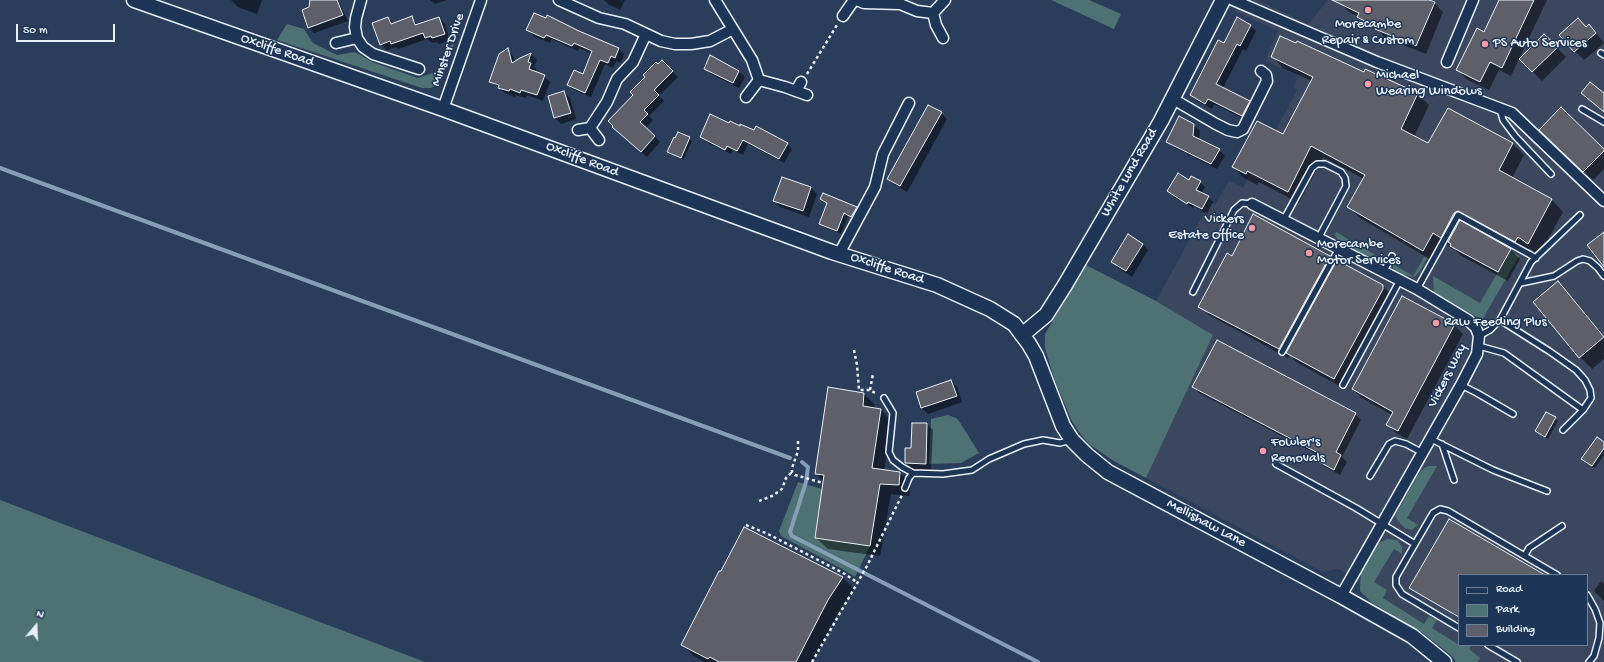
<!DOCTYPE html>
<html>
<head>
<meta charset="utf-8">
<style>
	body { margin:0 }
	#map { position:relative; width:1604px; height:662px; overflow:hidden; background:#2a3d5a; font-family:"Gochi Hand",sans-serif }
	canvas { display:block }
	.legend { position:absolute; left:1458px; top:574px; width:130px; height:72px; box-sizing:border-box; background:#1d3557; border:1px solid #6e8097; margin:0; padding:5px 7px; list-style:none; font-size:12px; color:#e8f1f8 }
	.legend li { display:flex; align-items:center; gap:8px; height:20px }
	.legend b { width:20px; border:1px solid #6e8097 }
	.north { position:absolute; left:16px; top:606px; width:40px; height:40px; -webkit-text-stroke:3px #1d3557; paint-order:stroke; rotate:19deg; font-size:11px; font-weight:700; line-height:16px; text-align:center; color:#e8f1f8 }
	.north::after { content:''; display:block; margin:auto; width:14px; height:18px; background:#e8f1f8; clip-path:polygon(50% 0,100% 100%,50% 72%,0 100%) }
	.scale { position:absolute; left:16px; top:24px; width:99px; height:18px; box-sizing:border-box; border:2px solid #e8f1f8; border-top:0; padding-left:5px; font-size:12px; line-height:14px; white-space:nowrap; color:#e8f1f8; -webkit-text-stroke:3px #1d3557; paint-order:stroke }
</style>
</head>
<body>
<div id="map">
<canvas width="1604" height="662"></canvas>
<ul class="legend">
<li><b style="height:5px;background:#1d3557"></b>Road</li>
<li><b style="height:11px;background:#4e7273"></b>Park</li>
<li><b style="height:11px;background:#5e5f68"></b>Building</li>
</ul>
<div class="north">N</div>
<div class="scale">50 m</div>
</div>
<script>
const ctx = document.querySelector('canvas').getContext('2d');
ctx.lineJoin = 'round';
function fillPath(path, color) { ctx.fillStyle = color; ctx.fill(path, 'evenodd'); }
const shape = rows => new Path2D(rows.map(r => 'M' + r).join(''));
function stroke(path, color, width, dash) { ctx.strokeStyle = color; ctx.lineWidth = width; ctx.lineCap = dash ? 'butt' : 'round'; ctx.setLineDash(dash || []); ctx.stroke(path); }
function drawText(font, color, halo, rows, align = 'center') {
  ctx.font = font + ' "Gochi Hand",sans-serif'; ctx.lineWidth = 3; ctx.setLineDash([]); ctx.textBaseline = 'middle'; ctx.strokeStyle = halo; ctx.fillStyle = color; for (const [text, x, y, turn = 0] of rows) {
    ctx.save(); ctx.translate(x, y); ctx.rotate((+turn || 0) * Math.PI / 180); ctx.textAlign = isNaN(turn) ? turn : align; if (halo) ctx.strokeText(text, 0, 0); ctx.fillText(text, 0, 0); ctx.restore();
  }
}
fillPath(shape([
	[1239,0,1257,0,1308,24,1328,0,1604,0,1604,662,1456,662,1451,655,1424,634,1371,602,1360,591,1359,583,1339,569,1323,572,1146,478,1213,335,1156,301,1210,202,1215,205,1229,181,1243,188,1256,163,1258,164,1297,90,1293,87,1299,75,1281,67,1280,68,1265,61,1278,31,1234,11],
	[1459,575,1587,575,1587,645,1459,645]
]), '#3a475e');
fillPath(shape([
	[1051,0,1089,0,1121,14,1114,29],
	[287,24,304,29,313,43,337,55,355,52,372,62,418,78,435,72,442,66,446,60,449,53,448,46,454,44,442,78,438,84,431,88,422,88,277,40],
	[1336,232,1384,260,1383,262,1379,263,1338,240,1335,235],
	[1510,251,1519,256,1482,320,1434,292,1433,276,1480,303],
	[1424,257,1427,258,1420,271,1414,277,1397,273,1393,269,1393,264,1413,276],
	[1086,265,1156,301,1213,335,1146,478,1112,460,1089,444,1079,432,1071,419,1054,378,1045,348,1045,334],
	[948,415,956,418,959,421,979,453,961,463,929,464,931,419],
	[1429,466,1437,466,1407,518,1418,525,1412,530,1405,528,1399,522,1395,516,1418,475,1424,468],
	[798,482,822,489,870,546,855,577,846,571,781,536,779,531],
	[0,500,425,662,0,662],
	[1387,539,1397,540,1402,547,1402,554,1394,549,1374,582,1387,590,1383,598,1424,624,1429,616,1437,620,1432,628,1459,645,1472,645,1469,649,1480,658,1477,662,1456,662,1451,655,1424,634,1371,602,1360,591,1361,572,1379,543]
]), '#4e7273');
fillPath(shape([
	[231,0,262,0,257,14,238,7],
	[311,0,338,0,348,21,314,33,308,27],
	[430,0,447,0,435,4],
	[604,0,625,0,620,10,608,4],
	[1341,0,1427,0,1434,3,1443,12,1426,54,1385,38,1380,32,1368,26,1359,17,1349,12,1340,3],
	[1500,0,1547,0,1511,76,1499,70,1489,90,1466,79,1457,69,1484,33],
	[388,18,394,24,412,18,418,25,439,18,445,24,450,40,439,44,437,42,432,43,427,39,398,49,396,47,387,50,381,44],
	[1250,25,1256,31,1246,51,1243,49,1223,88,1249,102,1255,108,1248,121,1214,104,1212,109,1197,101,1191,95,1224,45],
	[1589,25,1604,43,1584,60,1575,51,1586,27],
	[528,30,578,32,619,49,624,54,621,63,616,61,613,68,605,64,591,97,574,90,568,85,583,75,592,54,579,48,578,51,551,39,550,43,533,36],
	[1544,35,1566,57,1542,81,1520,59],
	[507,50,513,56,515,62,531,54,537,60,534,67,536,69,535,73,544,76,550,82,543,101,527,95,526,98,515,95,515,97,505,93,490,81],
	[1272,56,1364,73,1417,94,1429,105,1414,137,1429,145,1512,143,1524,155,1512,178,1552,200,1563,212,1539,255,1529,248,1527,253,1470,222,1465,225,1511,250,1520,259,1508,281,1460,255,1453,247,1452,249,1445,244,1435,262,1360,218,1349,207,1364,179,1323,157,1299,203,1259,182,1257,185,1244,178,1233,167,1284,136,1312,81,1283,68],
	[711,57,739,71,745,77,739,88,711,74,705,68],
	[662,61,678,77,659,96,664,101,649,116,653,120,646,128,660,142,647,157,613,127,635,95],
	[564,93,570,98,576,119,561,124,555,118],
	[941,113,947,119,907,192,894,184,888,179],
	[730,124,787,144,792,149,784,163,748,144,743,155,733,150,731,154,706,142,701,137],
	[1194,125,1200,131,1199,140,1219,150,1225,156,1217,169,1173,147,1167,141],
	[1540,130,1604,151,1604,169,1593,180],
	[689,138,692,141,683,160,668,152],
	[782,179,811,188,817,194,809,217,780,207,774,201],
	[1189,181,1200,182,1205,187,1201,194,1208,197,1213,202,1207,214,1194,206,1193,208,1173,196,1168,191],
	[821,199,856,208,860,212,855,220,848,216,841,234,824,227,820,223,827,204],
	[1143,244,1148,250,1132,277,1118,268,1113,262],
	[1330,257,1336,264,1383,286,1392,295,1392,299,1343,388,1296,362,1290,355,1288,358,1209,315,1200,306,1233,258],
	[1558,283,1570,295,1604,336,1604,359,1592,369,1580,357,1534,302],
	[1454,325,1463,334,1407,439,1396,433,1387,424,1392,415,1362,398,1353,389],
	[1217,342,1355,414,1361,420,1342,457,1347,462,1340,475,1322,465,1316,459,1318,455,1199,393,1193,387],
	[951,381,957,387,962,402,928,414,922,408,917,393],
	[829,388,864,394,875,405,874,409,881,410,892,421,884,471,900,473,911,484,909,496,891,494,880,556,828,549,816,538,824,482,816,474],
	[1555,418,1558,421,1548,439,1536,431],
	[927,424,933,430,931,470,912,469,906,463],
	[1604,443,1604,455,1595,468,1585,461],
	[745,528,843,578,854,589,839,611,813,662,705,662,694,656,683,645],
	[1601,581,1604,583,1604,601,1594,591]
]), '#0007');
stroke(shape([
	[0,168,790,458],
	[802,462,808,467,806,482,790,532,792,536,1038,662]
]), '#879eb7', 4);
const building = shape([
	[310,0,337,0,343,15,308,28,302,10,309,7,310,0],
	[1332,0,1429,0,1435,2,1416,46,1375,29,1376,27,1357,17,1359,13,1332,0],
	[1499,0,1534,0,1502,68,1490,62,1480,82,1456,70,1477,28,1484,32,1499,0],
	[534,13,546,18,547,15,579,31,619,48,615,58,611,56,608,63,600,60,585,93,567,85,574,70,583,74,592,51,574,43,572,46,546,35,544,38,526,30,534,13],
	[412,16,415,25,439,17,445,34,432,38,431,36,425,38,423,33,391,44,390,41,380,45,372,23,388,17,391,24,412,16],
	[1237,17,1251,25,1240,46,1237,44,1216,84,1250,101,1242,116,1208,99,1205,104,1190,95,1218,40,1224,43,1237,17],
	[1578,18,1586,27,1589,24,1596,33,1574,52,1559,35,1578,18],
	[1544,34,1558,47,1532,72,1519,59,1544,34],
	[1280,36,1296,43,1297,41,1364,72,1365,69,1418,93,1401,129,1428,143,1448,108,1513,143,1499,170,1552,199,1528,244,1518,237,1515,242,1458,211,1454,213,1441,238,1433,233,1423,251,1347,207,1365,175,1311,146,1288,192,1247,171,1246,174,1232,167,1257,121,1283,134,1313,77,1271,57,1280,36],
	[508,48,512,63,520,58,531,53,528,62,531,63,529,69,545,75,537,95,521,90,520,93,510,89,509,91,498,88,499,85,489,82,499,54,508,48],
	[710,55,739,71,733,83,704,69,710,55],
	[662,60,673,71,654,90,659,95,644,110,648,114,640,122,655,136,641,152,612,127,613,126,608,121,633,95,630,92,645,77,643,75,656,62,658,64,662,60],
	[1590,82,1604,93,1604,112,1581,93,1590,82],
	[564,91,571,113,554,118,548,96,564,91],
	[928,105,942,112,900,186,887,179,928,105],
	[1561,107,1604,149,1604,151,1583,172,1539,130,1561,107],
	[710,114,729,123,730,121,740,126,740,124,754,130,756,126,788,143,779,159,743,140,737,151,727,146,725,150,700,137,710,114],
	[1179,116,1194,124,1193,136,1220,149,1211,164,1166,142,1179,116],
	[678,132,690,137,681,158,667,152,674,137,675,138,678,132],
	[1178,173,1189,180,1191,176,1201,181,1196,190,1209,196,1202,209,1188,202,1187,204,1167,191,1178,173],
	[782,177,811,187,803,211,773,201,782,177],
	[823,193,857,207,851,217,844,213,837,231,819,224,827,203,820,199,823,193],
	[1253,214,1330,256,1279,349,1198,307,1227,253,1232,256,1253,214],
	[1460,220,1511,249,1498,272,1450,246,1451,244,1448,242,1460,220],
	[1604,232,1604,267,1587,245,1604,232],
	[1128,234,1143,244,1126,271,1111,262,1128,234],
	[1337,260,1383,285,1383,289,1334,379,1286,353,1337,260],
	[1558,281,1604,337,1579,358,1533,302,1558,281],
	[1402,296,1455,324,1398,431,1386,425,1393,412,1352,389,1402,296],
	[1217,340,1356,413,1336,452,1341,455,1334,470,1314,459,1318,453,1192,387,1217,340],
	[951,380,957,396,921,408,916,392,951,380],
	[828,387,864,393,863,406,881,409,872,468,900,472,899,485,880,484,870,546,815,538,824,475,815,474,828,387],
	[1546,412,1556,417,1545,437,1535,431,1546,412],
	[912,423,927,423,926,464,905,463,905,448,911,448,912,423],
	[1597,437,1604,442,1604,448,1592,466,1581,459,1597,437],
	[1449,519,1545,575,1459,575,1459,617,1445,609,1409,588,1449,519],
	[744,527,843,577,828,600,796,662,719,662,710,657,708,659,681,645,719,571,721,571,744,527]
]);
fillPath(building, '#5e5f68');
stroke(building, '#e8f1f8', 1);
const lane = shape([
	[1601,53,1604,55],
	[1500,109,1503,120,1515,136,1551,174],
	[1582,109,1604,122],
	[1283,221,1312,168,1317,164,1325,164,1341,172,1345,178,1346,186,1318,239],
	[1383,273,1392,256],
	[1521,283,1554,276,1577,261,1583,259,1590,261,1598,268,1604,276],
	[1417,289,1458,215,1536,258],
	[1193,292,1234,210,1242,203,1252,204],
	[1500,320,1549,351,1576,370,1585,380,1590,390,1591,398,1583,410,1563,430],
	[1479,336,1490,330,1500,320,1531,262,1580,215],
	[1479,346,1504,353,1583,410],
	[1282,352,1338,250],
	[1343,385,1400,280],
	[1461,385,1477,393,1513,414],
	[884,398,893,413,889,452,893,460,902,467,913,473],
	[1431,439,1493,470,1547,491],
	[1442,444,1454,480],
	[1276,464,1356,508,1415,544,1396,577,1396,585,1402,594,1459,628],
	[1370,476,1389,444,1395,441,1406,444,1423,453],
	[905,488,909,478,913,473,943,474,972,470,989,459,1024,444,1043,440,1060,443,1071,440],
	[1415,544,1433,513,1440,509,1448,511,1557,575],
	[1525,555,1529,548,1562,526],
	[1587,595,1595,609,1600,623,1599,638,1594,656,1589,662],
	[1488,645,1517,662]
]);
const street = shape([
	[361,0,356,18,355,27,357,38,363,47,373,54,419,69],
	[559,0,599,18,625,24,661,41,675,44,691,44,710,41,733,29],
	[715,0,752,60,759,80,785,87,807,95],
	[856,0,864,3,900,4,917,11,933,13,945,0],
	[1233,0,1377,62,1512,113,1604,201],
	[933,13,936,25,943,38],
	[843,16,854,0],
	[336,43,357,38],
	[1447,62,1473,0],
	[796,91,801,82],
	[746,97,759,80],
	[1173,99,1216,124,1228,130,1237,132,1243,129,1267,81,1266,75,1261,71],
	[443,109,481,0],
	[590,128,599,140],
	[578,130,590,128,607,102,617,79,633,62,646,34],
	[1252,204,1417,289,1468,320,1476,328,1479,336,1477,354,1461,385,1341,596],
	[839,254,875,187,883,154,909,103]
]);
const secondary = shape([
	[134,0,443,109,832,252,937,285,990,309,1014,324,1029,344,1036,356,1063,426,1072,440,1087,455,1108,472,1341,596,1412,636,1444,662],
	[1022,335,1046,315,1065,285,1161,121,1223,0]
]);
stroke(lane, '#e8f1f8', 8);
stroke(street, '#e8f1f8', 13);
stroke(secondary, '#e8f1f8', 17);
stroke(shape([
	[807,74,837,25],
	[854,350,857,365,859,390,870,390,877,394],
	[870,390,873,374],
	[798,441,798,451,792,468,792,472,795,475,823,483],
	[759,501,772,496,782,489,786,478,792,472],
	[746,525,768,534,845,574,858,583],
	[812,662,867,566,902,495]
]), '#e8f1f8', 2.5, [3, 3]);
stroke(lane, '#1d3557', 5);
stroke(street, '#1d3557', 10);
stroke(secondary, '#1d3557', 14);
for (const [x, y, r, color] of [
	[1368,10,4,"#ff9aa2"],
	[1485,44,4,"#ff9aa2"],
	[1368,84,4,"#ff9aa2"],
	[1252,228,4,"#ff9aa2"],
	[1309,253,4,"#ff9aa2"],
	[1436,323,4,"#ff9aa2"],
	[1263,451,4,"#ff9aa2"]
]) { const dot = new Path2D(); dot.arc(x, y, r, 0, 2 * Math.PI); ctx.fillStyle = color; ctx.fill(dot); stroke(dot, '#1d3557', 1.5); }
drawText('14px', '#e8f1f8', '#1d3557', [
	["Morecambe",1368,25,"center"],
	["Repair & Custom",1368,41,"center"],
	["PS Auto Services",1493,44],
	["Michael",1376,76],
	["Wearing Windows",1376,92],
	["Vickers",1244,220,"right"],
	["Estate Office",1244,236,"right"],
	["Morecambe",1317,245],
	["Motor Services",1317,261],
	["Raw Feeding Plus",1444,323],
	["Fowler's",1271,443],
	["Removals",1271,459]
], 'left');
drawText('14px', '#e8f1f8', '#1d3557', [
	["Minster Drive",449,50,-71],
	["Oxcliffe Road",277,51,19],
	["Oxcliffe Road",582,160,21],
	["White Lund Road",1130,173,-60],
	["Oxcliffe Road",887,269,18],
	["Vickers Way",1448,376,-63],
	["Mellishaw Lane",1206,524,28]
]);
</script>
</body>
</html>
